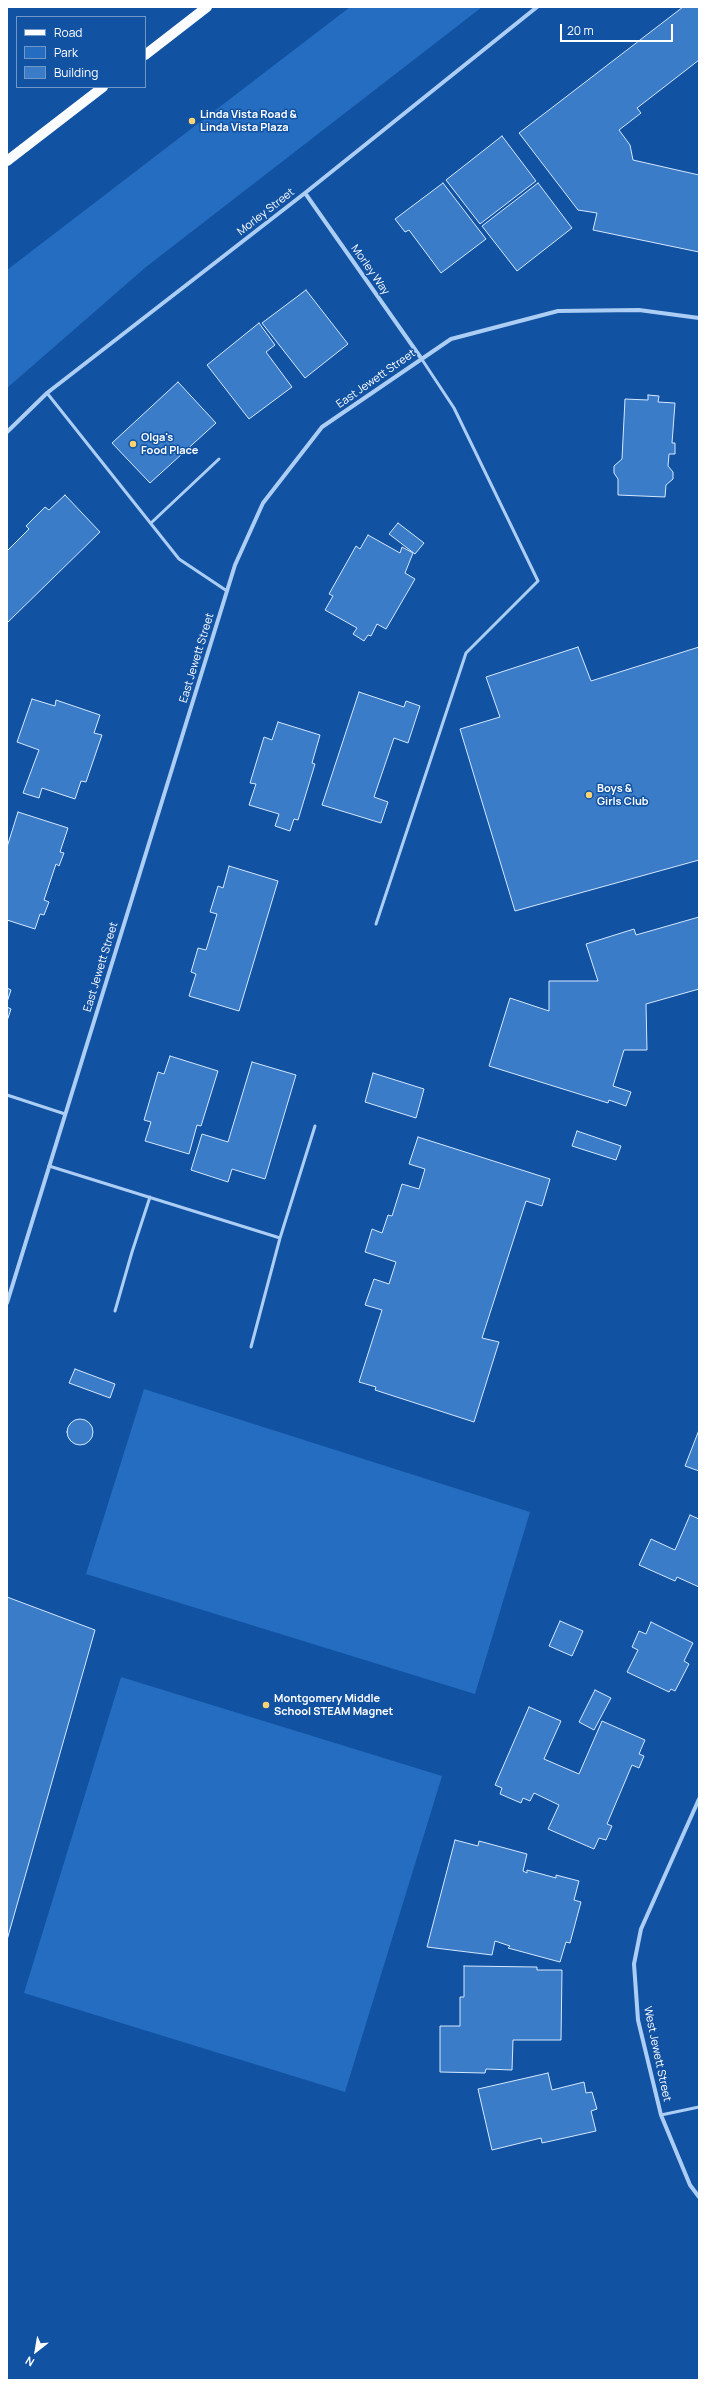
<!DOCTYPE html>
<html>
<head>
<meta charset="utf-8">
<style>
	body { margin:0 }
	#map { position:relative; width:706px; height:2387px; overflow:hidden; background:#1252a2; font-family:Manrope,sans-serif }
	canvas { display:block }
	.frame { position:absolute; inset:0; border:8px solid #fff; pointer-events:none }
	.legend { position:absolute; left:16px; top:16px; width:130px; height:72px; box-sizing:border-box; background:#1252a2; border:1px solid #7197c7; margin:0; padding:5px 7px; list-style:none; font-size:12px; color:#fff }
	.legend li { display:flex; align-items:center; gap:8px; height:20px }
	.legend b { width:20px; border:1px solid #7197c7 }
	.north { position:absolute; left:16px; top:2331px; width:40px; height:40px; -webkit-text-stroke:3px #1252a2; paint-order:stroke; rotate:211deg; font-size:11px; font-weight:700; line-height:16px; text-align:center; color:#fff }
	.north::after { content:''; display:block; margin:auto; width:14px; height:18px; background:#fff; clip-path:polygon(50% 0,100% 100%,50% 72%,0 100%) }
	.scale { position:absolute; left:560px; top:24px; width:113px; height:18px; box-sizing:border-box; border:2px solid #fff; border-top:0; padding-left:5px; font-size:12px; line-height:14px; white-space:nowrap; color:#fff; -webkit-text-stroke:3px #1252a2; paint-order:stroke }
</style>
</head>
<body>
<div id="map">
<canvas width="706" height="2387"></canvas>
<div class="frame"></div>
<ul class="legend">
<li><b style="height:5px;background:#fafcff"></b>Road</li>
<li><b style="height:11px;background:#246dc0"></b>Park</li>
<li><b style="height:11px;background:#3b7cc8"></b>Building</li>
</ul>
<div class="north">N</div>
<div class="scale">20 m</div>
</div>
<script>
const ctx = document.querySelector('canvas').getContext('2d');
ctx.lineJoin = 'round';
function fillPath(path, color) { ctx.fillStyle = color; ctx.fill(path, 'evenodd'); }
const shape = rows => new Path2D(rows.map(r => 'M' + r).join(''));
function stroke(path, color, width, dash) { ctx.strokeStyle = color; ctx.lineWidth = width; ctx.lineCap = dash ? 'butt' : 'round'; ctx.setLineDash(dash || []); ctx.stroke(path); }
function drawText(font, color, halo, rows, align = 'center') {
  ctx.font = font + ' Manrope,sans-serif'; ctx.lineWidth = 3; ctx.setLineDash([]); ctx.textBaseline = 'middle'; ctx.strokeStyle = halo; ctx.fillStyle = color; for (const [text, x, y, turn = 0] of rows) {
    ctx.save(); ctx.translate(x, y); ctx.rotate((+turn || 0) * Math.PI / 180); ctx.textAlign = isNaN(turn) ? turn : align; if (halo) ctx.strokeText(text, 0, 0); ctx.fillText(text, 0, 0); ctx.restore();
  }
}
fillPath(shape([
	[350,7,482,7,146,267,7,388,7,270],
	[144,1389,530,1512,475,1694,86,1574],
	[121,1677,442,1776,345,2092,24,1993]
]), '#246dc0');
const building = shape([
	[683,7,699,7,699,60,637,108,641,113,619,130,630,145,633,160,699,175,699,252,593,230,597,213,578,210,519,133,683,7],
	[502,136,536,181,480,224,446,180,502,136],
	[443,183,486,239,441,273,409,230,405,232,395,219,443,183],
	[538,183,572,228,517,271,482,226,538,183],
	[306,290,348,344,305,378,262,323,306,290],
	[259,323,275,345,266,352,292,387,249,419,207,365,259,323],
	[178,382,216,423,150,483,112,443,178,382],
	[648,395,659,396,658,402,675,403,672,443,675,443,675,454,669,454,668,466,673,472,673,479,666,485,665,497,618,495,618,479,614,473,614,466,622,459,625,399,648,400,648,395],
	[65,495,100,532,7,623,7,551,29,529,26,526,45,507,49,510,65,495],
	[398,523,424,543,415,554,389,534,398,523],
	[368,535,400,553,402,547,413,553,405,573,415,579,386,629,377,624,371,636,368,635,364,641,353,634,357,628,325,610,333,596,329,594,356,546,360,549,368,535],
	[578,647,591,681,699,647,699,860,515,911,460,729,500,717,486,677,578,647],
	[359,692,404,707,406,701,420,706,408,743,394,738,374,797,388,802,381,823,322,805,359,692],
	[32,699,55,706,56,700,100,715,94,733,102,735,86,782,81,781,75,799,42,788,39,798,23,793,39,750,17,742,32,699],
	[278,722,320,735,312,763,315,764,298,820,294,819,290,831,275,826,279,814,249,805,256,784,250,783,264,737,272,740,278,722],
	[18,812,68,828,60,852,64,853,59,866,56,864,44,900,49,902,44,915,40,914,35,929,7,920,7,847,18,812],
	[229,866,278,881,239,1011,189,996,196,974,191,972,198,948,206,950,217,914,210,912,218,886,223,888,229,866],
	[699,917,699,989,646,1004,647,1050,624,1050,613,1086,631,1092,626,1106,609,1100,608,1103,489,1066,510,998,549,1011,549,981,598,981,586,944,634,929,636,935,699,917],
	[7,988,11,990,7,1002,7,988],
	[7,1007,11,1009,7,1021,7,1007],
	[170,1056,218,1071,201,1126,197,1125,189,1154,145,1141,151,1122,144,1120,158,1072,164,1074,170,1056],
	[252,1062,296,1075,265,1179,232,1169,228,1182,191,1170,202,1134,228,1142,252,1062],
	[373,1073,424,1089,416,1118,365,1102,373,1073],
	[577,1131,621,1146,616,1160,572,1146,577,1131],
	[418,1137,550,1179,542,1206,526,1201,482,1338,499,1342,474,1422,375,1390,376,1387,359,1382,382,1310,365,1305,374,1279,389,1284,396,1262,365,1252,372,1229,382,1233,388,1215,392,1216,402,1184,419,1189,425,1169,409,1164,418,1137],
	[75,1369,115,1384,110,1398,69,1383,75,1369],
	'67 1432a13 13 0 1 1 26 0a13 13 0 1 1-26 0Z',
	[699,1430,699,1471,685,1466,699,1430],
	[690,1515,699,1519,699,1587,677,1577,675,1581,639,1565,651,1539,675,1550,690,1515],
	[7,1597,95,1630,7,1940,7,1597],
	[560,1621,583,1631,572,1656,549,1646,560,1621],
	[651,1622,693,1643,684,1661,689,1664,675,1691,671,1689,669,1692,627,1672,638,1650,632,1647,639,1631,646,1634,651,1622],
	[595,1690,611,1698,594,1730,579,1722,595,1690],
	[529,1707,561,1721,544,1759,579,1774,602,1721,645,1740,639,1754,644,1756,639,1768,632,1765,607,1824,612,1826,606,1840,599,1838,594,1849,548,1829,559,1805,534,1793,530,1801,523,1798,521,1803,500,1794,502,1788,495,1785,529,1707],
	[455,1840,478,1846,479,1841,527,1854,523,1871,527,1873,527,1870,556,1878,556,1875,579,1881,574,1900,581,1902,570,1943,566,1942,560,1962,508,1948,510,1946,495,1941,492,1955,427,1947,455,1840],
	[464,1966,537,1967,537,1970,562,1970,561,2040,513,2040,512,2070,486,2069,485,2073,440,2072,440,2026,460,2026,460,1997,464,1997,464,1966],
	[548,2073,552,2090,584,2082,586,2093,592,2092,597,2109,591,2111,596,2131,542,2143,541,2138,492,2150,478,2089,548,2073]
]);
fillPath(building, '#3b7cc8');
stroke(building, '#d5e8fe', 1);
stroke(shape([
	[47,393,179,559,227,591],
	[151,523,219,459],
	[376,924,466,653,538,581,454,408,421,358],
	[7,1095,65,1114],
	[49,1166,280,1238],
	[115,1311,132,1252,150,1197],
	[251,1347,280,1238,315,1126],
	[661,2115,699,2107]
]), '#accef5', 3);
stroke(shape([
	[305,193,421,358],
	[7,432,47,393,305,193,537,7],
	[7,1303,235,565,263,503,322,427,451,339,558,311,639,310,699,318],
	[699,1799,641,1929,634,1964,638,2020,661,2115,690,2185,699,2197]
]), '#accef5', 4);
stroke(shape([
	[145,55,207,7],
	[7,161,103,87]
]), '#fafcff', 10);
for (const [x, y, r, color] of [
	[192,121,4,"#ffd470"],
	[133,444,4,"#ffd470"],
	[589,795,4,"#ffd470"],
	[266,1705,4,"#ffd470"]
]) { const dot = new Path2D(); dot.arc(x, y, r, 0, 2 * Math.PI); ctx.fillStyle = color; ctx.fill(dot); stroke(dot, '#1252a2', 1.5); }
drawText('bold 11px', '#fff', '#1252a2', [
	["Linda Vista Road &",200,115],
	["Linda Vista Plaza",200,128],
	["Olga's",141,438],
	["Food Place",141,451],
	["Boys &",597,789],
	["Girls Club",597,802],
	["Montgomery Middle",274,1699],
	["School STEAM Magnet",274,1712]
], 'left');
drawText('11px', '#fff', '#1252a2', [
	["Morley Street",266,212,-38],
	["Morley Way",370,270,55],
	["East Jewett Street",376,379,-35],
	["East Jewett Street",197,658,-73],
	["East Jewett Street",101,967,-73],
	["West Jewett Street",657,2054,78]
]);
</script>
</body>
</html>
